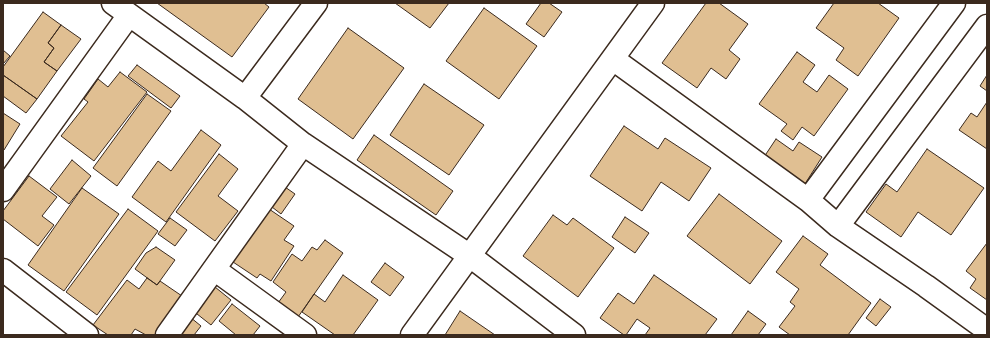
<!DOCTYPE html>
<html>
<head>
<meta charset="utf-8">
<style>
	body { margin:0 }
	#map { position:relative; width:990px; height:338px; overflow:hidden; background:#fff; font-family:Pangolin,sans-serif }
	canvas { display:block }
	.frame { position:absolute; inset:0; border:4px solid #3b2a1e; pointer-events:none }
</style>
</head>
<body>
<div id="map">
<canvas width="990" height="338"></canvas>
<div class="frame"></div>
</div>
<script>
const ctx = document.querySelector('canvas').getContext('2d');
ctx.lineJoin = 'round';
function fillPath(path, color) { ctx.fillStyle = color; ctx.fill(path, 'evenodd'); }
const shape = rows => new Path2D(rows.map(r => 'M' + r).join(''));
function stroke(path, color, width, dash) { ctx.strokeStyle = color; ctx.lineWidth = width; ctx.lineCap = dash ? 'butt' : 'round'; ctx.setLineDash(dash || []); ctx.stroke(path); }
const building = shape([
	[157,3,264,3,269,7,232,57,157,3],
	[395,3,449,3,430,28,395,3],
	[541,3,549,3,562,12,544,37,526,24,541,3],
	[706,3,719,3,748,24,729,50,740,59,726,79,711,68,697,88,662,63,706,3],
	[834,3,878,3,899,18,858,76,836,60,844,48,816,28,834,3],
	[484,8,537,46,499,99,446,61,484,8],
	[43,12,61,25,48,43,54,48,44,62,57,71,37,99,3,75,3,67,43,12],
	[61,25,81,39,57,71,44,62,54,48,48,43,61,25],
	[348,28,404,68,353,139,298,99,348,28],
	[3,50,10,56,3,64,3,50],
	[797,52,815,65,803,82,817,92,829,75,848,89,814,136,802,127,793,140,781,131,787,124,759,104,797,52],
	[137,65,180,96,171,108,128,76,137,65],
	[120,72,147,92,94,161,61,136,88,102,84,99,98,79,108,87,120,72],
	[3,75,37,99,26,113,3,96,3,75],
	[987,75,987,91,980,86,987,75],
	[424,84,484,125,449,175,390,135,424,84],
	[147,94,171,111,117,186,93,168,147,94],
	[987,102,987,149,959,130,971,113,977,117,987,102],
	[3,113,20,124,4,150,3,149,3,113],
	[624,126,658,149,665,138,711,168,689,201,661,182,642,211,590,176,624,126],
	[201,130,221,145,166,222,132,197,158,161,171,171,201,130],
	[374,135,453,191,436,215,357,160,374,135],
	[776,139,793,151,799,142,822,157,803,187,762,160,776,139],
	[927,149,984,188,951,235,918,212,901,237,866,212,886,184,897,192,927,149],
	[219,154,238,169,218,196,238,211,215,241,176,212,219,154],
	[72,160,91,176,69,204,50,189,72,160],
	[29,176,57,197,42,216,54,225,38,246,3,219,3,211,29,176],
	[285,187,295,194,281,214,272,207,285,187],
	[82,188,119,214,64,291,28,265,82,188],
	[719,194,782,241,750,284,687,236,719,194],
	[128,209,158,231,97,315,66,292,128,209],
	[269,209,294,226,284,240,294,246,271,281,260,274,257,278,233,262,269,209],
	[553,215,567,225,573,218,614,248,578,297,523,256,553,215],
	[625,217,649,233,635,253,612,237,625,217],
	[170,218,187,230,175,246,158,234,170,218],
	[803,236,828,254,820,265,871,303,848,335,790,335,779,327,795,306,790,302,799,289,776,272,803,236],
	[325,240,343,253,298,317,278,303,286,292,273,282,292,254,302,261,312,247,317,250,325,240],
	[987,243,987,300,970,288,976,279,966,271,987,243],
	[156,247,175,260,157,285,135,269,146,253,156,247],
	[385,263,404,277,390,296,371,282,385,263],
	[343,275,378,300,353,335,335,335,302,312,314,294,325,302,343,275],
	[654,275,717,319,705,335,645,335,650,328,637,319,626,335,624,335,600,318,618,293,634,304,654,275],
	[147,278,157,285,160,281,182,296,155,335,146,335,135,329,131,335,108,335,93,325,127,280,139,289,147,278],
	[215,287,231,300,211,325,192,310,215,287],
	[880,299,891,307,876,326,866,318,880,299],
	[232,304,260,326,253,335,236,335,219,321,232,304],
	[460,311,495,335,445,335,460,311],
	[748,311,766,324,758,335,731,335,748,311],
	[190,317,201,326,194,335,173,335,190,317]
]);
fillPath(building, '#e0bf92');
stroke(building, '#3b2a1e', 1);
const street = shape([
	[113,3,245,98,303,144,470,256,574,335],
	[613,59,808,200,838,226,926,286,987,330],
	[245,98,316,3],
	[3,190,129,15],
	[808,200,954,3],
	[838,226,987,26],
	[214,269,305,335],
	[3,270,87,335],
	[167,335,303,144],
	[412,335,653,3]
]);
stroke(street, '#3b2a1e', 25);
stroke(street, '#fff', 22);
</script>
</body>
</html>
